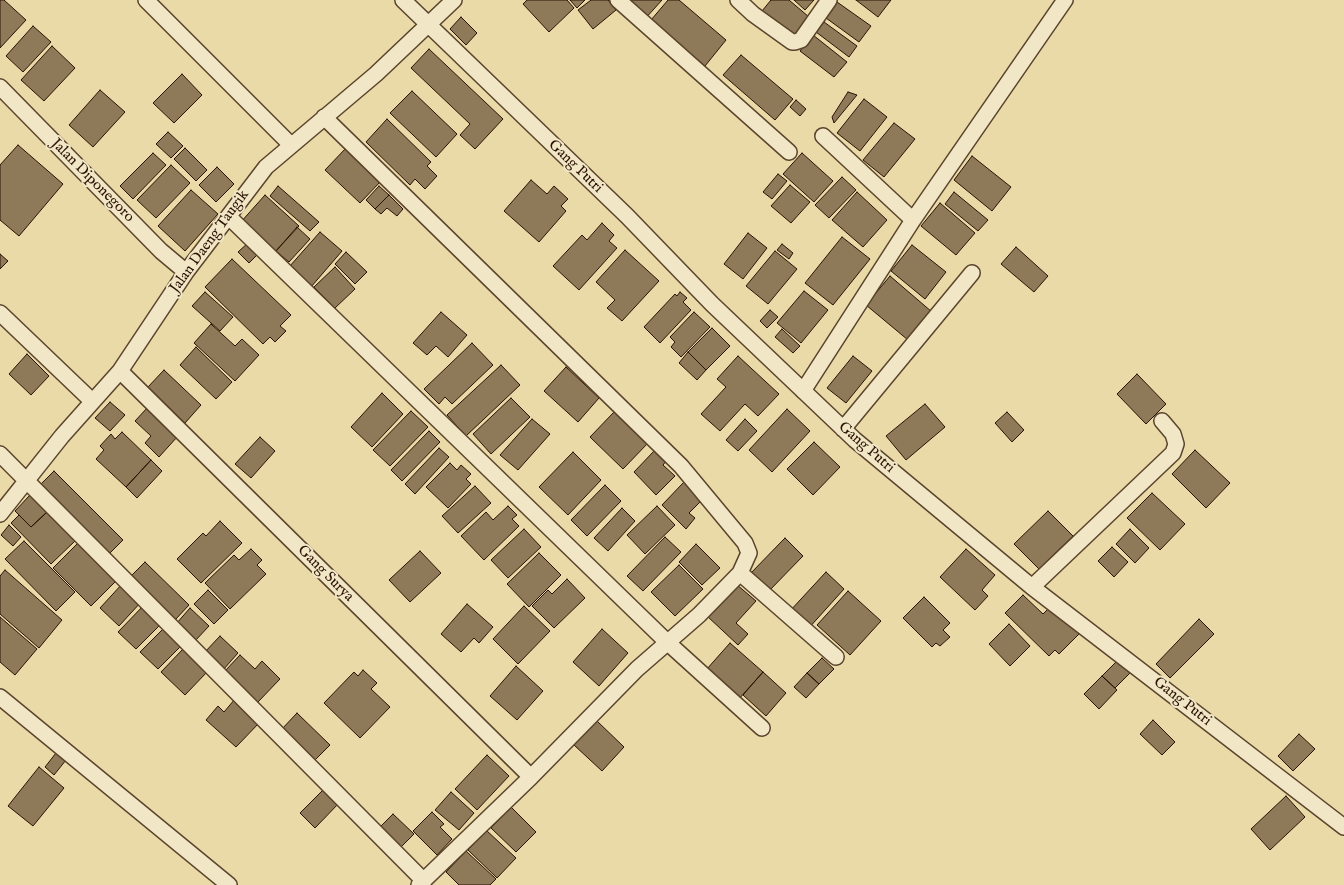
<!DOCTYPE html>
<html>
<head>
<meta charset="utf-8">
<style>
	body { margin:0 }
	canvas { display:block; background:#eadaa7 }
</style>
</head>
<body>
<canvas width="1344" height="885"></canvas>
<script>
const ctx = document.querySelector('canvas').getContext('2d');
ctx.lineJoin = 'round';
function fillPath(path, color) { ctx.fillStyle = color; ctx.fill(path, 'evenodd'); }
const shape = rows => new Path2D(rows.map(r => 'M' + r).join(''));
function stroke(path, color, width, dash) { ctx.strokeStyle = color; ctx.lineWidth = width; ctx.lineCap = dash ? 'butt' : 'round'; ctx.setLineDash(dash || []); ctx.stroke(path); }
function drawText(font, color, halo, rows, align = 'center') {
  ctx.font = font + ' "IM FELL English",serif'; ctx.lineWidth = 4; ctx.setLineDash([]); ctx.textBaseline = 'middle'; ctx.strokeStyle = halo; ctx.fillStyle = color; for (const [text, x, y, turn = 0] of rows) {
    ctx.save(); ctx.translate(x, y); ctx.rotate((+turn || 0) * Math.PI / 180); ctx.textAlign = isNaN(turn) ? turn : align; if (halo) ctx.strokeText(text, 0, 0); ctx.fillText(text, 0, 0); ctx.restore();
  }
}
const building = shape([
	[0,0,4,0,26,20,0,48,0,0],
	[527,0,567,0,574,8,549,32,523,4,527,0],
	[570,0,585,0,577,8,570,0],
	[591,0,608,0,616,10,593,29,578,10,591,0],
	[622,0,662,0,644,20,622,0],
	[668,0,679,0,726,40,705,66,651,20,668,0],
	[771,0,789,0,809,17,794,36,762,11,771,0],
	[794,0,814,0,805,10,794,0],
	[856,0,891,0,878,17,856,0],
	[837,2,871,26,859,42,826,18,837,2],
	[461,17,477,33,466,45,450,29,461,17],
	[824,22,857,46,849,57,816,32,824,22],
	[33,26,51,42,23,72,6,56,33,26],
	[813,35,847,62,834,77,800,51,813,35],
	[52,46,75,68,44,101,21,80,52,46],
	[429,49,503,119,475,149,460,135,470,124,411,68,429,49],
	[741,55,793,99,775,120,723,75,741,55],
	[182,74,202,95,174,123,153,103,182,74],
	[100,90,125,112,93,147,69,125,100,90],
	[412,91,457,134,436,157,390,113,412,91],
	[848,92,857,95,834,123,832,117,848,92],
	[864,99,887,117,860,151,837,133,864,99],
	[796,100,806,109,800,116,790,107,796,100],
	[387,119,431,162,427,166,437,176,425,189,415,179,410,185,366,142,387,119],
	[894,123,915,139,884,177,863,160,894,123],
	[168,132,183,146,171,158,156,144,168,132],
	[18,145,63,184,19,236,0,220,0,165,18,145],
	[347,147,382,180,360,203,325,170,347,147],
	[185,148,207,170,196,181,174,159,185,148],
	[153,153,166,165,133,199,120,186,153,153],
	[802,153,833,181,814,202,783,174,802,153],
	[972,156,1011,187,992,211,954,180,972,156],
	[171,165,190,183,156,218,137,200,171,165],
	[217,167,234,184,216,202,199,185,217,167],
	[778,174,787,181,772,199,763,192,778,174],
	[842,177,856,190,829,218,815,205,842,177],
	[531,180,547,194,554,186,568,199,561,206,566,211,539,242,504,211,531,180],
	[790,185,810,202,791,223,771,206,790,185],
	[278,186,319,222,310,231,270,196,278,186],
	[379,186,389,195,375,209,366,200,379,186],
	[191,190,218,214,185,251,158,226,191,190],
	[857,192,887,220,863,247,832,220,857,192],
	[954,192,988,220,978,231,945,204,954,192],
	[265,195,299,226,274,253,240,223,265,195],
	[389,195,403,209,397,216,387,208,381,214,375,209,389,195],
	[940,203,975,233,956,255,921,226,940,203],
	[602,223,614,235,609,241,617,248,579,290,553,266,582,235,587,240,602,223],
	[297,227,310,239,289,262,276,251,297,227],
	[320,232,342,251,311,287,289,267,320,232],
	[748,233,767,248,743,279,724,264,748,233],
	[842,237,870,259,833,305,805,283,842,237],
	[248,243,259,253,249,263,238,252,248,243],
	[782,244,793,253,789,259,777,250,782,244],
	[912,245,946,272,925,299,891,271,912,245],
	[1016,247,1048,276,1034,292,1001,264,1016,247],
	[625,250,659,281,622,321,607,308,615,300,596,282,625,250],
	[775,251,797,269,768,304,746,286,775,251],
	[346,252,367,272,355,284,335,264,346,252],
	[0,254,8,261,0,269,0,254],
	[232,259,291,315,280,326,286,331,275,342,270,337,263,344,205,287,232,259],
	[335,267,355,289,335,308,314,287,335,267],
	[890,276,932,312,908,340,866,305,890,276],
	[804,291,828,310,801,343,777,323,804,291],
	[205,292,233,317,220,331,192,306,205,292],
	[680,292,687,298,683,302,691,310,660,343,644,327,675,294,677,296,680,292],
	[770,310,778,317,767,328,760,321,770,310],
	[441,312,467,335,448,357,436,346,427,355,413,343,441,312],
	[694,312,710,327,681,357,671,347,675,342,670,337,694,312],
	[211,324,235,346,242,339,259,355,235,381,194,343,211,324],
	[712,328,730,346,706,370,688,352,712,328],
	[782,329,800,346,793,353,775,337,782,329],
	[472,343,493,365,452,404,445,397,439,404,424,389,472,343],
	[196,347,232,382,216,399,180,365,196,347],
	[688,352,706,370,697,380,679,363,688,352],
	[27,354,49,376,31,395,9,374,27,354],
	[738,356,779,394,758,416,745,404,720,431,701,414,726,387,717,379,738,356],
	[853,356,872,371,846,403,827,388,853,356],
	[501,365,520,385,466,436,447,415,501,365],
	[566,367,599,398,578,422,544,391,566,367],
	[164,370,201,405,185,423,148,387,164,370],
	[1137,374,1166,404,1146,424,1117,394,1137,374],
	[382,393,403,414,372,447,351,427,382,393],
	[511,398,530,417,491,454,473,434,511,398],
	[110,402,125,415,110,431,95,418,110,402],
	[925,404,945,427,906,460,886,436,925,404],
	[148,407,178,436,159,457,145,443,151,436,135,421,148,407],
	[787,409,810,431,772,472,749,450,787,409],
	[411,411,428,427,390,466,373,450,411,411],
	[615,411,648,443,623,469,590,437,615,411],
	[1007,412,1024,430,1012,442,995,423,1007,412],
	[532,419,550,434,518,470,500,455,532,419],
	[745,419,757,431,738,451,726,440,745,419],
	[429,431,440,442,402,481,391,470,429,431],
	[122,432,151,460,126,487,96,459,104,450,100,446,111,434,115,439,122,432],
	[260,437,275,451,251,478,235,464,260,437],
	[814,442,840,467,813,495,787,469,814,442],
	[439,448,449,457,415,494,405,484,439,448],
	[655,450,666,461,663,465,675,476,656,495,634,472,655,450],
	[1195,450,1230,483,1206,508,1172,474,1195,450],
	[573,452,601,480,568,515,539,487,573,452],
	[151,460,162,471,137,498,126,487,151,460],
	[450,463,457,470,461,465,471,474,466,479,471,484,448,508,426,487,450,463],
	[54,471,123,540,107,556,38,487,54,471],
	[684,482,703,499,689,513,695,518,686,529,662,505,684,482],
	[605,485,621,501,587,536,571,520,605,485],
	[475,486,491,503,458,533,442,516,475,486],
	[1152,493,1185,524,1160,550,1127,518,1152,493],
	[30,495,47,512,31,527,15,511,30,495],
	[508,506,517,515,512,519,519,526,484,560,461,536,486,512,493,520,508,506],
	[657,506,675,525,645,554,627,535,657,506],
	[622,508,635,521,608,551,594,538,622,508],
	[1048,511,1073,536,1039,569,1014,544,1048,511],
	[47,512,51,516,55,513,68,526,64,530,75,541,51,564,11,523,19,515,31,527,47,512],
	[220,521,242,543,201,583,177,559,203,533,206,536,220,521],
	[9,525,21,537,13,546,1,535,9,525],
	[524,529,541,547,508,578,491,560,524,529],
	[1130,529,1149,548,1135,563,1116,544,1130,529],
	[665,537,681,552,643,591,627,576,665,537],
	[785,538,803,556,767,593,749,575,785,538],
	[24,541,75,592,56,611,5,559,24,541],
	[80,541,118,579,91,606,53,568,80,541],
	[696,544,720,568,702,585,679,562,696,544],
	[1112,547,1128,562,1114,577,1098,561,1112,547],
	[251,549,262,560,257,565,266,574,230,609,205,583,234,555,239,560,251,549],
	[966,549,995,575,982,590,988,596,975,610,940,577,966,549],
	[420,551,441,573,410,602,389,580,420,551],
	[539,553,561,575,529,607,507,584,539,553],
	[145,562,189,605,175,620,129,578,145,562],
	[679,565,703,589,675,616,651,592,679,565],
	[5,570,62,620,39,648,0,614,0,576,5,570],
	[826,572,844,589,808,629,789,612,826,572],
	[567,579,585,598,554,628,532,606,548,590,552,594,567,579],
	[123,583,142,601,119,626,100,608,123,583],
	[736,584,756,601,736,623,748,634,738,645,707,616,736,584],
	[208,590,228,610,214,624,194,604,208,590],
	[848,591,881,621,850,655,817,625,848,591],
	[1023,595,1043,614,1053,604,1081,632,1059,654,1055,650,1049,656,1005,613,1023,595],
	[924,597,950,623,943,630,950,637,940,646,936,643,932,647,903,618,924,597],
	[146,603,164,621,136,649,118,632,146,603],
	[467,604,493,627,479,643,474,638,461,652,441,634,467,604],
	[524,606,550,631,518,664,493,639,524,606],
	[190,608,209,626,195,641,176,624,190,608],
	[0,617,37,649,15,675,0,662,0,617],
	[1199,619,1214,634,1170,678,1156,664,1199,619],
	[1009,624,1030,646,1010,666,989,644,1009,624],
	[164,628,181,646,158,669,140,652,164,628],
	[602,629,628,653,599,686,573,662,602,629],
	[220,636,238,653,223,670,204,653,220,636],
	[730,643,763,672,738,700,706,670,730,643],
	[184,648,208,671,185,695,161,672,184,648],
	[240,655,255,669,262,661,280,679,257,703,224,672,240,655],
	[822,658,834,669,819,684,807,673,822,658],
	[1117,661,1130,673,1115,688,1102,676,1117,661],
	[516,666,543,691,517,720,490,696,516,666],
	[363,670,377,683,371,689,390,707,360,738,324,703,354,672,358,676,363,670],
	[763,672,786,693,766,716,743,695,763,672],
	[807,673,819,684,806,698,794,687,807,673],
	[1102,676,1117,690,1099,709,1084,694,1102,676],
	[235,699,260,722,236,747,206,720,218,706,224,712,235,699],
	[297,713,330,745,314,761,281,730,297,713],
	[1153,720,1175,742,1162,755,1140,734,1153,720],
	[597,721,624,747,602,771,574,745,597,721],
	[1299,734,1315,749,1293,771,1278,756,1299,734],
	[56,753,66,760,54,775,45,767,56,753],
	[487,755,509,776,477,810,455,789,487,755],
	[39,767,64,788,33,826,8,806,39,767],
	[325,788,340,802,315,828,300,813,325,788],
	[451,792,474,813,459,830,435,810,451,792],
	[1286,796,1305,817,1270,850,1251,829,1286,796],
	[511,807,536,832,516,852,491,828,511,807],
	[432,812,444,824,440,827,452,839,437,855,413,831,432,812],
	[393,814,414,834,401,847,380,827,393,814],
	[486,830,516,858,497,878,468,850,486,830],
	[466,851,496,879,490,885,459,885,446,872,466,851]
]);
fillPath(building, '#8e7a59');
stroke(building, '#2b1204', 1);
const minor = shape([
	[146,0,291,145],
	[403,0,627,216,712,304,855,440,1032,587,1344,827],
	[618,0,789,152],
	[738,0,753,14,792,42,795,42,801,40,829,0],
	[0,87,161,251,186,272],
	[324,117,681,466,745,543,749,553,740,573,699,615,637,669,531,777,419,885],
	[823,136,913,220],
	[229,217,667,642,762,728],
	[0,313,92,401],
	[120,371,531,777],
	[803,391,913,220,1065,0],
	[843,429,972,273],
	[0,454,424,881],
	[0,514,62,436,120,371,186,272,266,167,376,74,454,0],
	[740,573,836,657],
	[1032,587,1173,453,1176,444,1173,434,1162,421],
	[0,697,229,885]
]);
stroke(minor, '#5b442d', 18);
stroke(minor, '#f1e7c6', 15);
drawText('15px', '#2b1204', '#f1e7c6', [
	["Gang Putri",575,167,44],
	["Jalan Diponegoro",92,181,45],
	["Jalan Daeng Taugik",210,242,-54],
	["Gang Putri",866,448,41],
	["Gang Surya",325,574,45],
	["Gang Putri",1182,702,38]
]);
</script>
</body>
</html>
